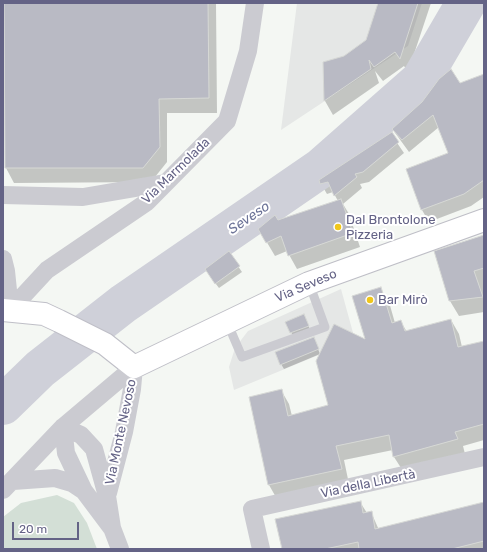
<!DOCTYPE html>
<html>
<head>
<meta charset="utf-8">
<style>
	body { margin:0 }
	#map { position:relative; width:487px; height:552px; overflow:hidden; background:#f4f7f3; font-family:Rubik,sans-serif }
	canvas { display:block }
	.frame { position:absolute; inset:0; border:4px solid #646386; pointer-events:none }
	.scale { position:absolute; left:12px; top:522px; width:67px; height:18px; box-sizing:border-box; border:2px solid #646386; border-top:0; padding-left:5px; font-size:12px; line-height:14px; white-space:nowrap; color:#646386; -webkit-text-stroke:3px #fff; paint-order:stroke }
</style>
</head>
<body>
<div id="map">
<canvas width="487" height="552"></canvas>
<div class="frame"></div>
<div class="scale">20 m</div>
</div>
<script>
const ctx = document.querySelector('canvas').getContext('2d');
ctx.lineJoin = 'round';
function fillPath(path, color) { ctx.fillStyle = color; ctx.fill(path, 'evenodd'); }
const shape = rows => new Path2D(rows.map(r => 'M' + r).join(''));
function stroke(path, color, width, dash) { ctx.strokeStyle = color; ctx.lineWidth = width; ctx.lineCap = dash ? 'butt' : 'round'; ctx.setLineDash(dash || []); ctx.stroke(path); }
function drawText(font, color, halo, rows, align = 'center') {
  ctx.font = font + ' Rubik,sans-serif'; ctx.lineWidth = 4; ctx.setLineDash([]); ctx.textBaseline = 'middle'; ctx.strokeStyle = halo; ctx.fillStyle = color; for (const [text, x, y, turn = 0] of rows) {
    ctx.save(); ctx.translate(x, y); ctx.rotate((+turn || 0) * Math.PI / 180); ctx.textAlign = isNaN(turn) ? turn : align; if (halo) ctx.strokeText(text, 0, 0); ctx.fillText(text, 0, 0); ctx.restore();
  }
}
fillPath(shape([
	[297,3,422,3,408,46,281,130],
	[341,289,355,340,234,390,229,367,235,348,248,331]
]), '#e5e7e6');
fillPath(shape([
	[57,495,74,503,87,523,97,549,3,549,3,517,21,503]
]), '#d3dfd6');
fillPath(shape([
	[3,3,216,3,217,113,167,113,167,162,151,182,14,183,6,168,5,11,3,11],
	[380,3,431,3,408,72,404,66,383,81,375,71,379,83,333,115,325,101,324,63,344,57,367,41],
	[484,75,484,197,471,206,429,222,422,210,407,170,450,154,439,127,409,152,393,130,459,84],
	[391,134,404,153,369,182,360,184,362,188,343,204,349,214,360,247,297,269,287,251,275,256,259,229,338,201,333,192,327,194,321,184],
	[484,236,484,312,459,316,450,301,435,252],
	[229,253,242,272,219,288,209,275],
	[380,288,389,302,395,323,401,322,407,332,451,320,459,334,462,347,484,345,484,440,463,446,465,454,403,471,394,457,393,450,344,460,349,484,277,499,269,485,250,397,281,390,289,404,292,416,329,406,320,354,284,369,281,364,316,344,320,354,367,341],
	[306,320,311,332,294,338,286,322],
	[360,502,367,513,371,512,379,530,484,503,484,549,283,549]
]), '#0003');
stroke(shape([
	[3,405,40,369,123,304,321,168,421,80,466,3]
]), '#cfd0d9', 40);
const building = shape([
	[4,3,208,3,209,98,159,99,160,147,143,168,5,168,4,3],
	[378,3,418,3,400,59,395,52,374,67,369,60,371,69,324,101,323,62,344,56,366,40,378,3],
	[451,69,460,83,484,74,484,180,464,194,421,210,406,169,448,153,433,115,402,140,392,129,422,102,439,79,451,69],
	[392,132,399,142,363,172,355,174,357,177,334,196,328,182,320,184,319,180,392,132],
	[341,199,353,233,288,256,281,236,266,243,258,229,275,215,278,220,341,199],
	[484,235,484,268,474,271,483,297,449,301,434,251,484,235],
	[229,251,240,266,215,284,205,269,229,251],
	[381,287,392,323,401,320,405,331,451,319,458,347,484,341,484,424,455,432,458,439,393,457,389,435,336,446,342,469,268,485,249,397,282,389,288,416,328,405,316,361,334,324,365,339,352,296,381,287],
	[304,314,309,326,290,333,285,322,304,314],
	[314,337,319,349,280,365,275,352,314,337],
	[361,501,363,513,372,511,375,529,484,502,484,541,452,549,359,549,358,542,325,549,282,549,275,519,361,501]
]);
fillPath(building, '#b9bac4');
stroke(building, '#d6d8d5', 1);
const secondary = shape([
	[3,310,44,314,59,321,105,344,134,367,309,283,484,220]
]);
stroke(secondary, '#bfbfc7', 24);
stroke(shape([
	[227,322,242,357,325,327,309,283]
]), '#cbcbd1', 9);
stroke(shape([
	[3,195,83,197,165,183],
	[3,259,6,271,10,310],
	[10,310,47,270,147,202,227,121,248,51,255,3],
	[63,427,81,435,94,449,107,496,112,528,120,549],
	[63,427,66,453,84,491],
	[13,481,55,478,72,483,84,491,111,527],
	[3,490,63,427,134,367],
	[108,493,124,432,132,389,134,367],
	[261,549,252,509,484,457]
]), '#cbcbd1', 18);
stroke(secondary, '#fff', 22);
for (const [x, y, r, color] of [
	[338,227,4,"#f0c61a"],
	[370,300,4,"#f0c61a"]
]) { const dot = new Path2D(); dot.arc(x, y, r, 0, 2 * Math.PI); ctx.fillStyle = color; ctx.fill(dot); stroke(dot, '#fff', 1.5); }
drawText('13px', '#646386', '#fff', [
	["Via Marmolada",176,171,-44],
	["Via Seveso",306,286,-23],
	["Via Monte Nevoso",121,432,-78],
	["Via della Libertà",368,484,-12]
]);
drawText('13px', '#646386', '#fff', [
	["Dal Brontolone",346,220],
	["Pizzeria",346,235],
	["Bar Mirò",378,300]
], 'left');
drawText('italic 14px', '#6d7498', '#fff', [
	["Seveso",249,218,-34]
]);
</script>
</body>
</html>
